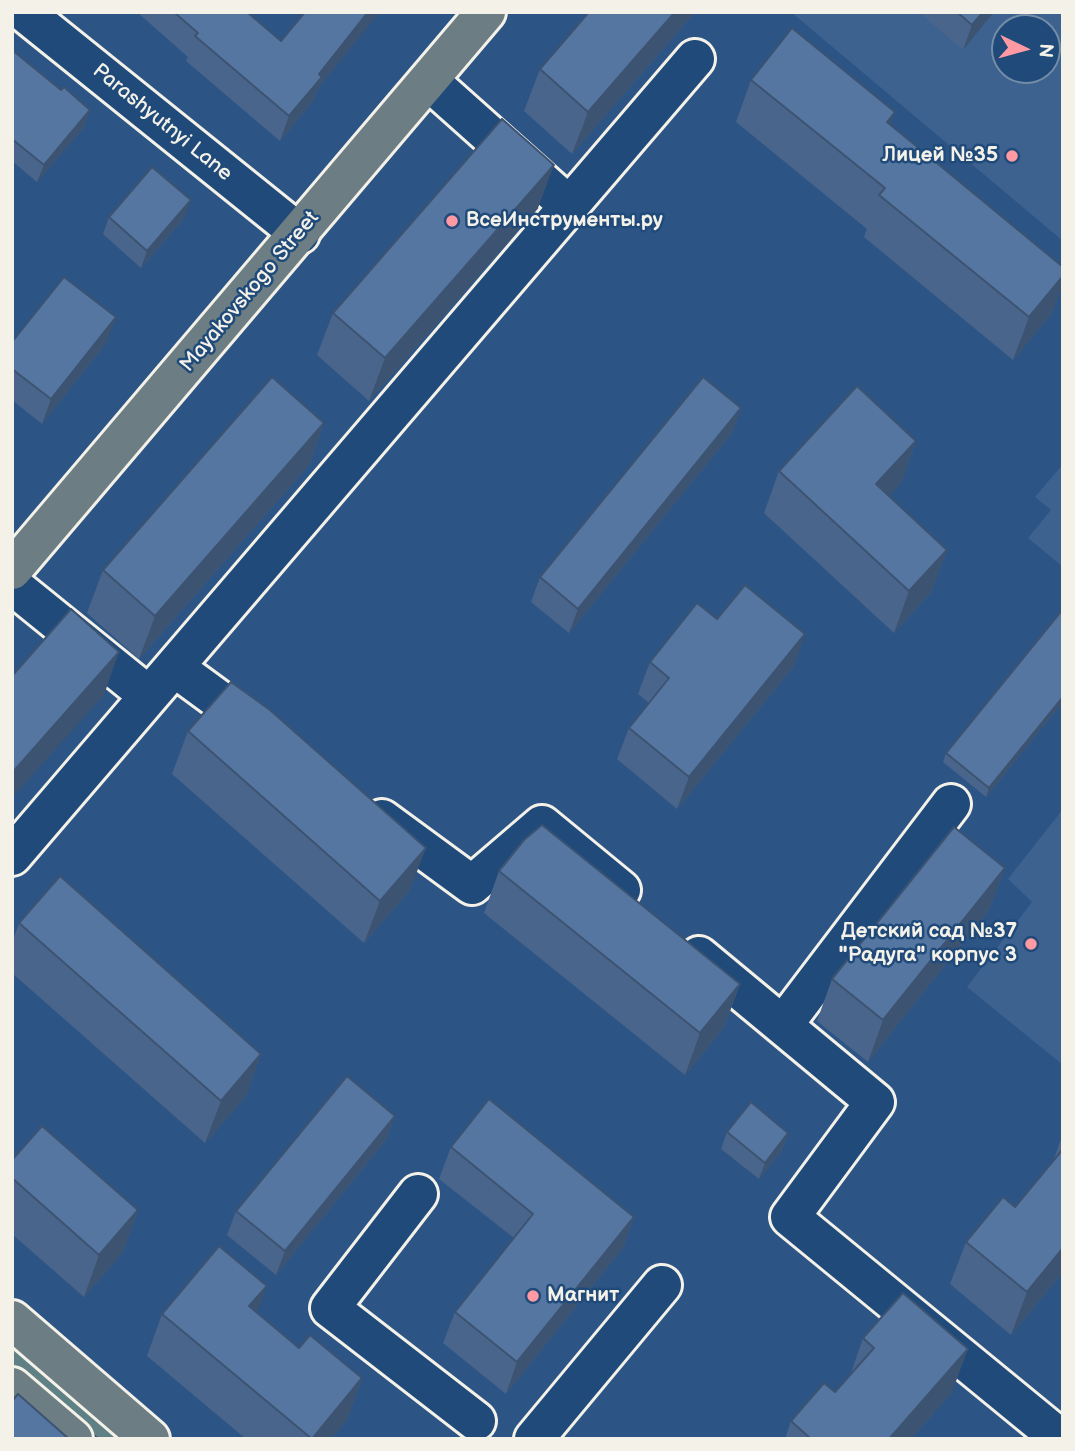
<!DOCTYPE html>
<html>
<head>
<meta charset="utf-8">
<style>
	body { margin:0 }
	#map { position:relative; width:1075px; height:1451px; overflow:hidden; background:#2c5585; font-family:"Balsamiq Sans",sans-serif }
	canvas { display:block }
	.frame { position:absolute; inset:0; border:14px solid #f4f1e8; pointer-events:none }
	.north { position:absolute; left:991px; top:14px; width:70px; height:70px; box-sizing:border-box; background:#1f4a7a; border:2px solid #748da6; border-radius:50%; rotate:95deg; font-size:19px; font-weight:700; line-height:28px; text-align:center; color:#f4f1e8 }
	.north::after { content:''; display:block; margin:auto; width:24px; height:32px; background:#ff9aa2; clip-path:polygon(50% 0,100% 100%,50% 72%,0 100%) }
</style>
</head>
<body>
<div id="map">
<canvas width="1075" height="1451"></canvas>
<div class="frame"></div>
<div class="north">N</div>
</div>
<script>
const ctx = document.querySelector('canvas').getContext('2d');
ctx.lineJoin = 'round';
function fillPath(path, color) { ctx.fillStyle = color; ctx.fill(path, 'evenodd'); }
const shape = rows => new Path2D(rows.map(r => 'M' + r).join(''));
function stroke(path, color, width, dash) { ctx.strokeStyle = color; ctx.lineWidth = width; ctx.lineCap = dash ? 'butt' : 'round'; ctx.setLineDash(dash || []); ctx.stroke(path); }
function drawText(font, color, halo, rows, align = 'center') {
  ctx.font = font + ' "Balsamiq Sans",sans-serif'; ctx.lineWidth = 5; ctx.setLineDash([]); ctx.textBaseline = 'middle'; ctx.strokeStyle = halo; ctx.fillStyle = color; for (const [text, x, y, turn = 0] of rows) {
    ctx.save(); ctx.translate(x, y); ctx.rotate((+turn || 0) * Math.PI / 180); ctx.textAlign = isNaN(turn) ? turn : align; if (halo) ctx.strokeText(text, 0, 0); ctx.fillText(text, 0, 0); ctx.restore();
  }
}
fillPath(shape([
	[791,12,1063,12,1063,241],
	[1005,28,1047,28,1047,70,1005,70],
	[1063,464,1063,567,1028,538,1051,510,1035,497],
	[1063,809,1063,1065,967,987,1032,902,1008,879]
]), '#3d6290');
fillPath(shape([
	[12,1346,121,1439,100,1439,12,1364]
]), '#5f8185');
const minor = shape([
	[24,12,300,234],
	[429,81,568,205],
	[12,585,149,696],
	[174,667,260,730],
	[382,819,472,885,542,825,621,890],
	[12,856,695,59],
	[699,956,875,1102,790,1217,1051,1431],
	[783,1025,951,804],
	[418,1194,330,1308,476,1421],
	[534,1439,662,1285]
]);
const major = shape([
	[12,570,486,12],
	[12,1320,150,1439],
	[12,1387,73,1439]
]);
stroke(minor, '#f4f1e8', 44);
stroke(major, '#f4f1e8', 44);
stroke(minor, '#1f4a7a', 38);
stroke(major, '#6c7e84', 38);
fillPath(shape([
	[137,12,247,12,281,41,343,57,319,87,313,101,280,141,186,61,188,57],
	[589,12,695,12,572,154,524,111,540,69],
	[919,12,994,12,963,50],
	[12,50,61,90,90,110,84,127,37,182,12,161],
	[751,80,891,125,1063,267,1063,283,1052,313,1013,360,864,237,867,229,736,122],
	[538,208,369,401,317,355,333,313],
	[109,217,185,217,141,268,103,234],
	[12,342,107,342,42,424,12,400],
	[741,408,732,433,569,633,531,602,540,577],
	[324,423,309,465,139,659,87,613,103,570],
	[916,441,901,483,888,496,947,550,931,592,894,633,764,513,779,471],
	[1063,609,1063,702,986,797,943,762,946,753],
	[717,619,794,666,677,809,617,759,629,728,649,703,638,694,650,662],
	[188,731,410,890,364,943,172,774],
	[1005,868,989,910,868,1062,817,1021,832,979],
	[499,871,740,984,724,1027,685,1075,484,913],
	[19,923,261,1054,246,1096,205,1143,12,973,12,943],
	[395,1116,386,1140,276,1275,227,1235,236,1211],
	[727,1132,788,1133,782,1150,759,1179,721,1149],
	[1063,1134,1063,1272,1011,1335,950,1284,966,1242,1015,1207,1053,1161],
	[451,1147,634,1217,623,1248,506,1394,443,1343,455,1312,514,1238,439,1179],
	[12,1160,138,1210,123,1252,84,1297,12,1234],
	[257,1313,299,1348,362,1378,347,1420,331,1439,246,1439,147,1356,162,1314],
	[863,1338,952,1392,911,1439,785,1439,791,1421,835,1392,850,1376]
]), '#4a658b');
fillPath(shape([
	[368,12,380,12,319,87,313,101,280,141,289,116,319,74],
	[675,12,695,12,572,154,588,112],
	[983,12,994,12,963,50,972,25],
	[90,110,84,127,37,182,44,165],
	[895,112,880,154,887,122],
	[554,165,538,208,369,401,385,358],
	[191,200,185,217,141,268,147,251],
	[1063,276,1063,283,1052,313,1013,360,1029,317],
	[116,317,107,342,42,424,51,399],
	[741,408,732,433,569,633,578,609],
	[324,423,309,465,139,659,155,616],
	[916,441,901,483,860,527,876,484],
	[947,550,931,592,894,633,909,591],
	[805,634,794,666,677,809,689,777],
	[119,652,104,695,12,798,12,773],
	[1063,697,1063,702,986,797,989,788],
	[426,848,410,890,364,943,380,901],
	[1005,868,989,910,868,1062,883,1020],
	[740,984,724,1027,685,1075,700,1033],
	[261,1054,246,1096,205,1143,221,1101],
	[395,1116,386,1140,276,1275,285,1251],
	[788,1133,782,1150,759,1179,765,1163],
	[138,1210,123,1252,84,1297,99,1255],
	[634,1217,623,1248,506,1394,517,1362],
	[1063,1248,1063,1272,1011,1335,1027,1292],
	[267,1286,251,1329,249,1306],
	[968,1349,952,1392,911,1439,889,1439],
	[362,1378,347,1420,331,1439,311,1439]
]), '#3c5371');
const building = shape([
	[174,12,247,12,281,41,305,12,368,12,319,74,322,77,289,116,195,36,198,33,174,12],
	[589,12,675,12,588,112,540,69,589,12],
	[957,12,983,12,972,25,957,12],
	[792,28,895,112,887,122,1063,267,1063,276,1029,317,879,195,885,188,751,80,792,28],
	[12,50,61,90,64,87,90,110,44,165,12,139,12,50],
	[502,119,554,165,385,358,333,313,502,119],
	[152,167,191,200,147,251,109,217,152,167],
	[64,277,116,317,51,399,12,369,12,342,64,277],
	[272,377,324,423,155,616,103,570,272,377],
	[703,377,741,408,578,609,540,577,703,377],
	[857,386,916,441,876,484,947,550,909,591,779,471,857,386],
	[745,585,805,634,689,777,629,728,669,678,650,662,697,603,717,619,745,585],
	[71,609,119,652,12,773,12,676,71,609],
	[1063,609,1063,697,989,788,946,753,1063,609],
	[231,682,270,710,426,848,380,901,188,731,231,682],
	[542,825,740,984,700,1033,499,871,524,840,542,825],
	[954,827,1005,868,883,1020,832,979,954,827],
	[60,876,261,1054,221,1101,19,923,60,876],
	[347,1076,395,1116,285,1251,236,1211,347,1076],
	[489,1099,634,1217,517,1362,455,1312,533,1214,451,1147,489,1099],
	[751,1102,788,1133,765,1163,727,1132,751,1102],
	[42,1126,138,1210,99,1255,12,1178,12,1160,42,1126],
	[1063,1149,1063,1248,1027,1292,966,1242,1003,1197,1015,1207,1063,1149],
	[219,1246,267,1286,249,1306,299,1348,310,1335,362,1378,312,1439,162,1314,219,1246],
	[903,1293,968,1349,889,1439,811,1439,791,1421,824,1383,835,1392,874,1348,863,1338,903,1293],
	[18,1394,69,1439,12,1439,12,1401,18,1394]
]);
fillPath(building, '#5676a2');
stroke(building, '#3c5371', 2);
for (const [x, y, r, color] of [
	[1012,156,7,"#ff9aa2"],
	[452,221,7,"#ff9aa2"],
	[1031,944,7,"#ff9aa2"],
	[533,1296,7,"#ff9aa2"]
]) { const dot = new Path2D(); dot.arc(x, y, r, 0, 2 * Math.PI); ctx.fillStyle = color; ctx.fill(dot); stroke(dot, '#1f4a7a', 2.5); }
drawText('21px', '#f4f1e8', '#1f4a7a', [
	["Parashyutnyi Lane",162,123,39],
	["Mayakovskogo Street",250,292,-50]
]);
drawText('bold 21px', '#f4f1e8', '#1f4a7a', [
	["Лицей №35",998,156],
	["ВсеИнструменты.ру",466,221,"left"],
	["Детский сад №37",1017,932],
	["\"Радуга\" корпус 3",1017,956],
	["Магнит",547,1296,"left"]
], 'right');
</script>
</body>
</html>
